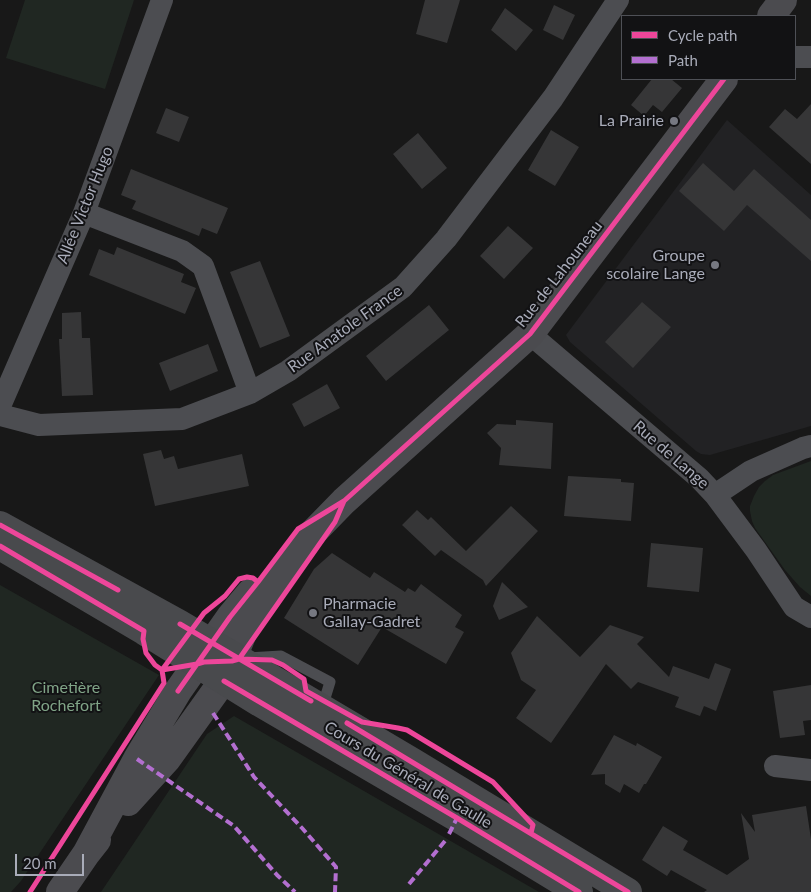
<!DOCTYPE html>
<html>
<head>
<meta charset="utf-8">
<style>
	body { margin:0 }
	#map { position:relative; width:811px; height:892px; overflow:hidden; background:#181818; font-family:Lato,sans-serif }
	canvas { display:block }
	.legend { position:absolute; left:621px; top:15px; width:175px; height:65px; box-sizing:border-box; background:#121214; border:1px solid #4e5056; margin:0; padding:6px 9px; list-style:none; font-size:15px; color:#a9acb9 }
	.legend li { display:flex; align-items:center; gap:10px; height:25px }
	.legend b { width:25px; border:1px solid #4e5056 }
	.scale { position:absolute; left:15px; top:854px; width:69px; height:22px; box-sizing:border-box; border:2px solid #a9acb9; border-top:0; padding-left:6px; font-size:15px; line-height:18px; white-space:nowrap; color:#a9acb9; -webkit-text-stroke:4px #121214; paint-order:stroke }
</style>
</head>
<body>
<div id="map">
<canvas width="811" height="892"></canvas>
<ul class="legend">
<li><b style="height:6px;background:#ed469a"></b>Cycle path</li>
<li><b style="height:6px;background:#b36fd0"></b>Path</li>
</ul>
<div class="scale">20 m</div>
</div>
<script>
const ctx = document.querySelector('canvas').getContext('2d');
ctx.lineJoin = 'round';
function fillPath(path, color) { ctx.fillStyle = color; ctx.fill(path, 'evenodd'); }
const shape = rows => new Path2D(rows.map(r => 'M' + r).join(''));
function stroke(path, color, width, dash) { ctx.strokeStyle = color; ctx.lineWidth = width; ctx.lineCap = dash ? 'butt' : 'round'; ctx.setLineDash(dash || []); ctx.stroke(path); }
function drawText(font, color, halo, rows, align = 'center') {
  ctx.font = font + ' Lato,sans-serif'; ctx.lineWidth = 4; ctx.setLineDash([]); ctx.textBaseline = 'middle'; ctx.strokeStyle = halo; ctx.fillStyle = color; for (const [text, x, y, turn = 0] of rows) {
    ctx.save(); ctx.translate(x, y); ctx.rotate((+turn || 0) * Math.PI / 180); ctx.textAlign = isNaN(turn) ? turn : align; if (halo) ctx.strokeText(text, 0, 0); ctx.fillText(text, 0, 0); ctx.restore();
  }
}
fillPath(shape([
	[727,120,811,195,811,426,710,455,701,454,696,451,570,342,566,335]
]), '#222224');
fillPath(shape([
	[25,0,134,0,105,89,6,58],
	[811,461,811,596,800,587,785,570,755,528,752,521,750,511,750,506,754,496,759,487,765,481,773,475],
	[0,585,159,675,21,881,11,892,0,892],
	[234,716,539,892,101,892,207,734]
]), '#202722');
fillPath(shape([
	[425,0,460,0,447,43,416,34],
	[554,5,575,15,563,40,543,30],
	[505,8,533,30,516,51,491,30],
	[652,79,671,79,682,88,662,112,653,105,644,116,631,105],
	[811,104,811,164,769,127,785,109,797,119],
	[166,108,189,117,179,142,156,133],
	[551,130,579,147,555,186,528,170],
	[418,133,447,168,422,189,393,154],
	[703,163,734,191,754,169,811,220,811,261,747,205,724,231,679,191],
	[131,169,228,208,217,234,202,228,199,236,132,209,136,201,121,195],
	[508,226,533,248,504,279,480,256],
	[117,247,184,274,181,282,196,288,185,314,89,275,99,249,114,255],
	[260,261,290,336,260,348,230,272],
	[642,302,671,327,633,368,605,342],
	[429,305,449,330,386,381,366,356],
	[81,312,82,338,90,338,93,395,62,396,59,339,62,339,62,313],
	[208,344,218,371,170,391,159,363],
	[327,384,340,408,304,427,292,404],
	[516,420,553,423,551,469,499,465,501,448,487,433,497,424,516,425],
	[161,450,164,459,174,456,178,469,242,454,249,486,155,506,143,454],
	[568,476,621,479,621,482,634,483,631,521,564,516],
	[511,506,538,531,486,586,483,580,441,550,435,556,402,525,417,510,428,520,431,517,466,551],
	[651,543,703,548,699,592,647,587],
	[332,553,370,578,374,572,405,592,408,588,415,592,421,584,462,615,455,627,464,632,446,664,382,627,358,665,284,618,314,569],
	[502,582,528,607,499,620,493,606],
	[537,616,580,657,610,625,644,637,637,644,669,677,673,666,709,679,715,663,731,669,716,711,704,706,700,716,675,707,679,697,638,682,631,689,606,664,551,743,516,718,536,690,521,680,511,653],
	[811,685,811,720,803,721,805,735,780,738,773,691],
	[614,735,636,746,637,743,662,757,646,784,644,784,639,793,624,784,620,793,605,784,605,774,591,775],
	[806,806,811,839,811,892,704,892,707,890,671,870,667,876,642,860,663,826,688,841,683,850,727,875,749,859,741,813,755,832,752,815]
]), '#363637');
stroke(shape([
	[248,658,281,656,330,682,322,708]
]), '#4c4d51', 11);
stroke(shape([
	[795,57,811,57],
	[84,213,182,251,203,266,250,393],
	[530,334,699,478,715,495,756,550,794,607,811,617],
	[0,406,84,213,162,0],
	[0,415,39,425,182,419,250,393,288,371,403,287,446,239,553,98,618,0],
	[715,495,751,471,803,448,811,446],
	[775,766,811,770]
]), '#4c4d51', 22);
stroke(shape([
	[771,16,783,0],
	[225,678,245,628,306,540,344,501,530,334,724,79],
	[128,802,167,759,235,664],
	[86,854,137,759,178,691,230,617,250,593],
	[60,892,86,854,97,840]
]), '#4b4b4f', 28);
stroke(shape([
	[0,525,180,624,413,762,628,892],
	[0,546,144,631,260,703,457,818,579,892]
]), '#494a4d', 28);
stroke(shape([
	[213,713,254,777,302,828,336,867,335,892],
	[137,759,234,826,277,875,295,892],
	[449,834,457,818],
	[409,884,445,841]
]), '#b36fd0', 4, [8, 4]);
stroke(shape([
	[0,525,118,590],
	[0,546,144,631,143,639,146,653,155,665,162,670,197,664,204,662,232,661,239,659,272,660,283,665,304,679,306,691,362,722,398,728,407,730,493,782,533,825,531,833],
	[180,624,311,701],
	[239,659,335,522,344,501],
	[224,681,457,818,579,892],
	[178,691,230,617,258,582,298,529,344,501,530,334,724,79],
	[347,723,628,892],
	[30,892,164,683,162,670,204,613,225,596,239,579,247,577,253,578,258,582]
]), '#ed469a', 5);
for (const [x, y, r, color] of [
	[674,121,5,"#767881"],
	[715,265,5,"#767881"],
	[313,613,5,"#767881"]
]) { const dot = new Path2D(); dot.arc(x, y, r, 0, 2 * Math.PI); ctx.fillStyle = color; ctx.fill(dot); stroke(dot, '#121214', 2); }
drawText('16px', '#a9acb9', '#121214', [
	["La Prairie",664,121],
	["Groupe",705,256],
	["scolaire Lange",705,274],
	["Pharmacie",323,604,"left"],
	["Gallay-Gadret",323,622,"left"]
], 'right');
drawText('16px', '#a9acb9', '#121214', [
	["Allée Victor Hugo",85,205,-68],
	["Rue de Lahouneau",559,274,-52],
	["Rue Anatole France",345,329,-36],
	["Rue de Lange",671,455,41],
	["Cours du Général de Gaulle",408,775,31]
]);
drawText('16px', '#80a487', '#121214', [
	["Cimetière",66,688],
	["Rochefort",66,706]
]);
</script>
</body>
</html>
